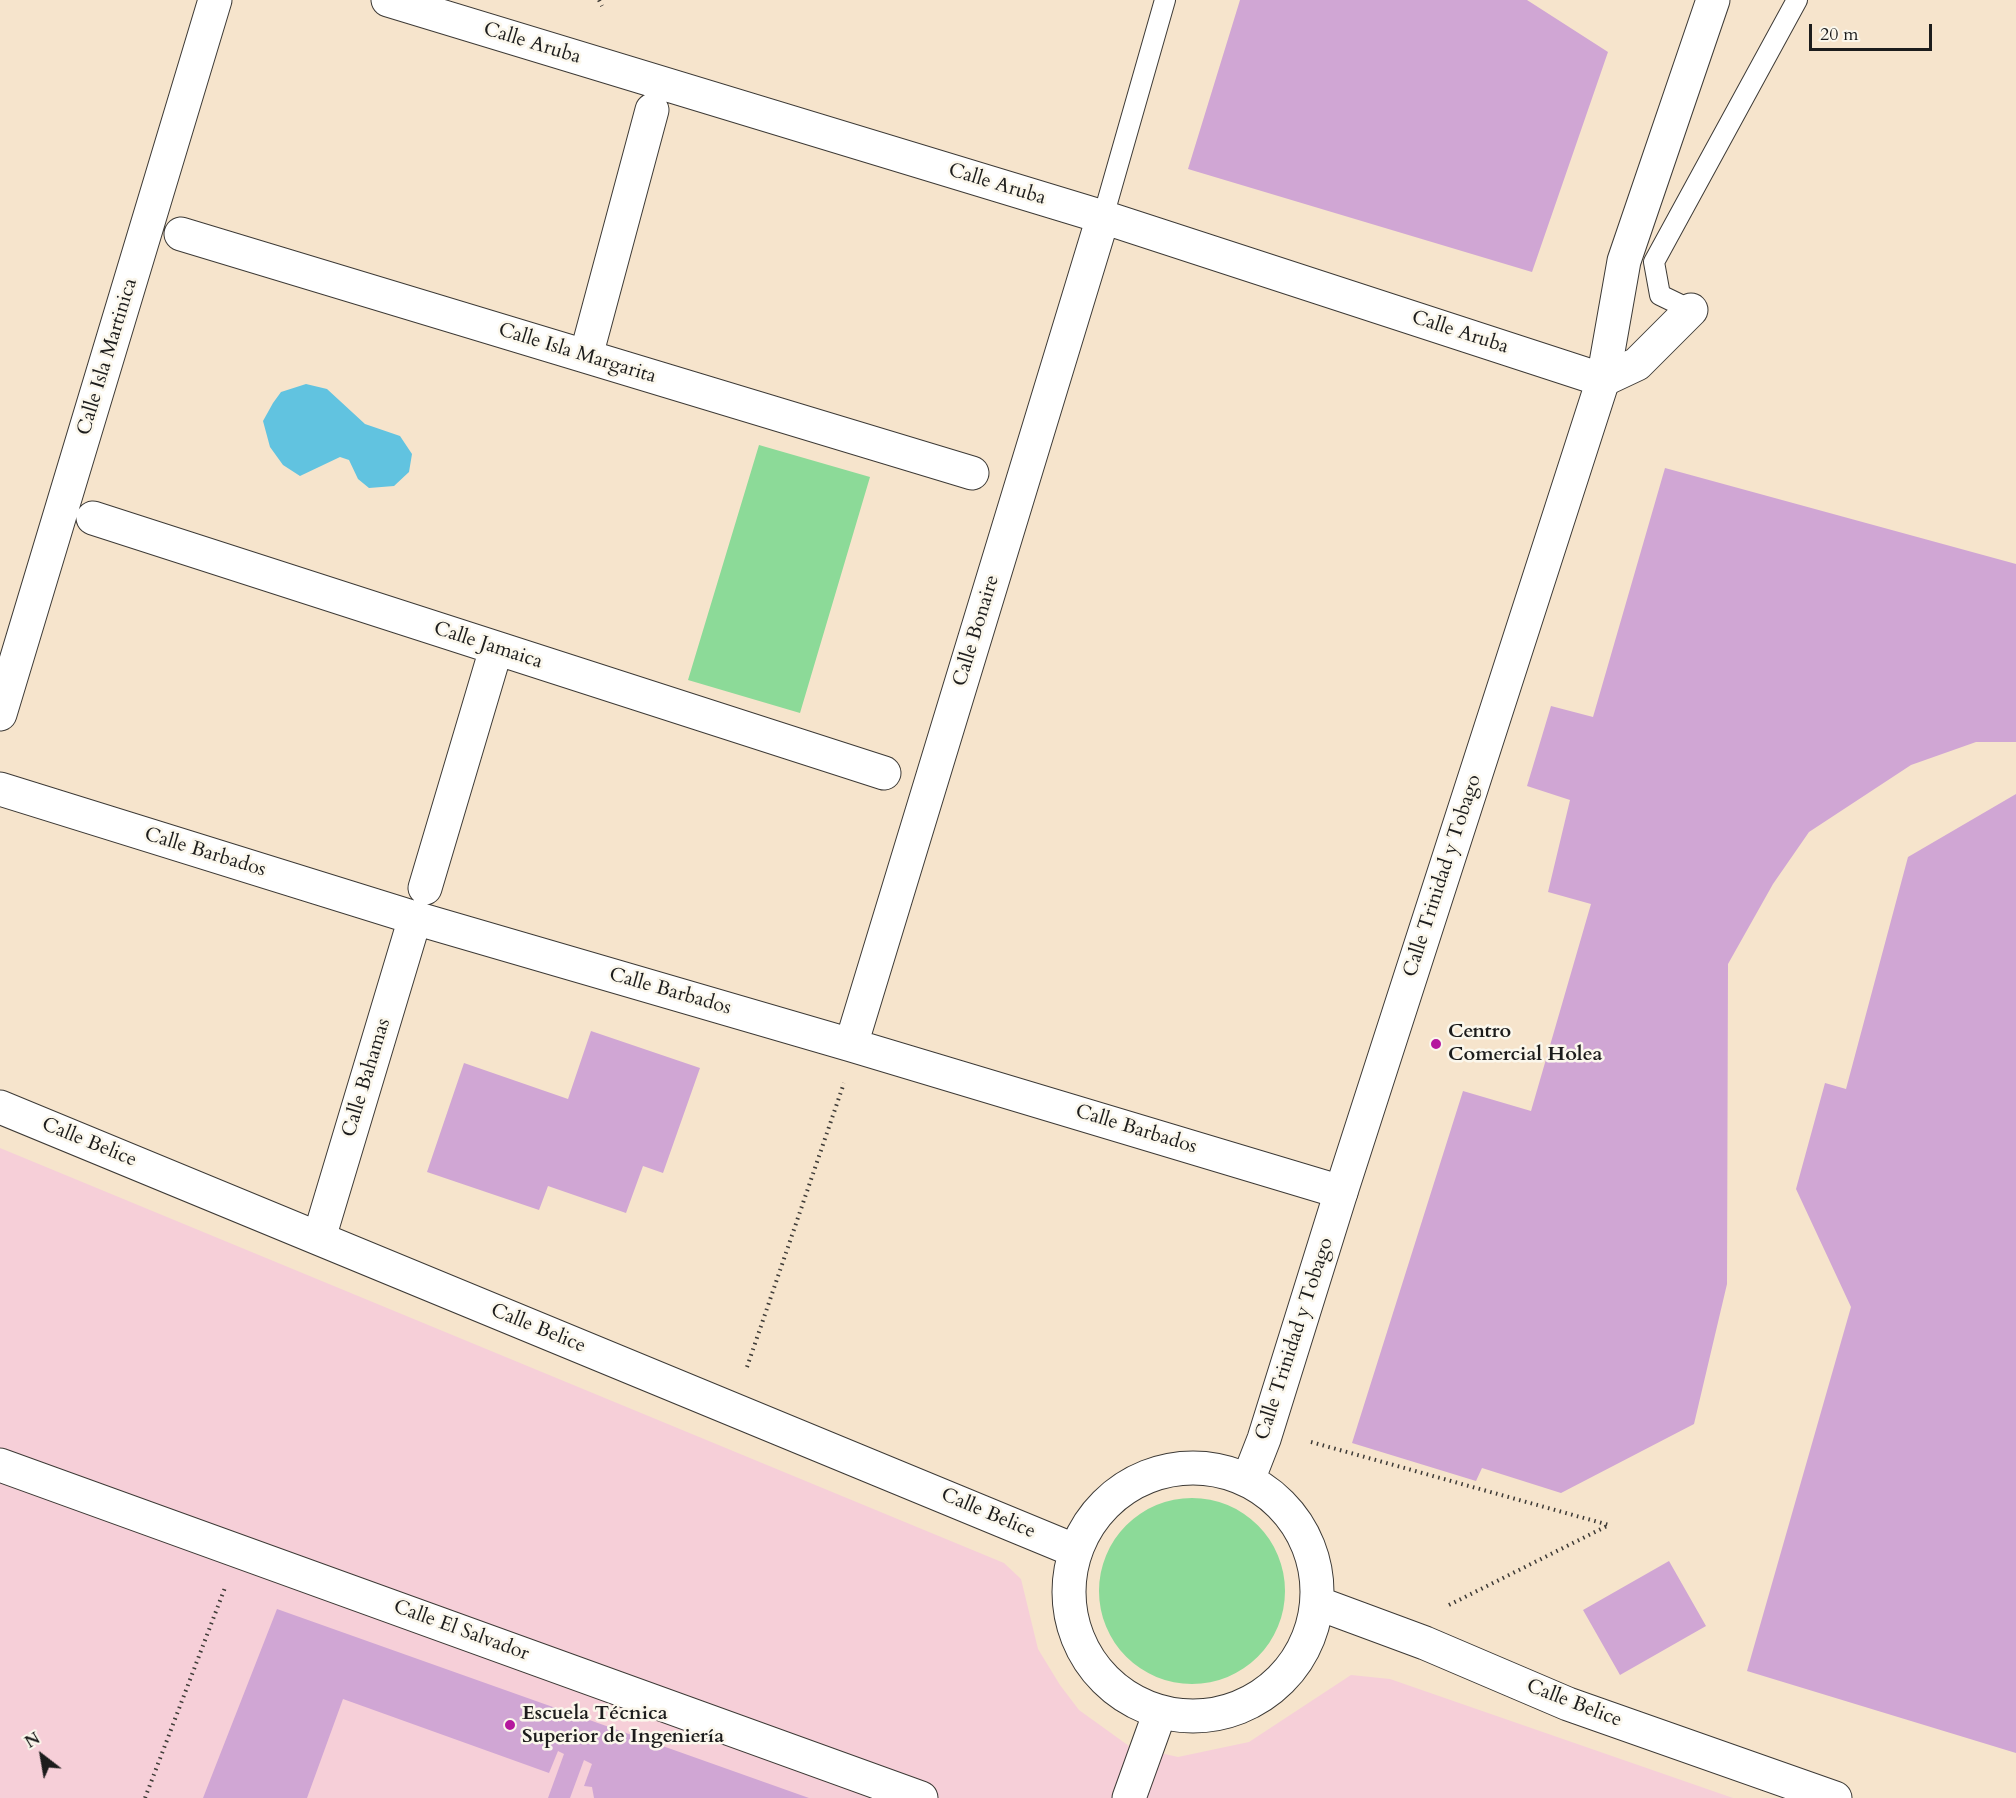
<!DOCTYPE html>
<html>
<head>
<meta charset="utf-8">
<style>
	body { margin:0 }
	#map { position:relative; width:2016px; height:1798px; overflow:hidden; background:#f6e4cc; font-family:Cardo,serif }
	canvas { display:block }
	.north { position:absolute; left:12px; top:1726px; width:60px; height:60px; -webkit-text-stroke:4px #fbf7ec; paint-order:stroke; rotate:329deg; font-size:16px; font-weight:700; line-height:24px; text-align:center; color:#1c1c1c }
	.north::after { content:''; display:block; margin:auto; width:21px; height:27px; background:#1c1c1c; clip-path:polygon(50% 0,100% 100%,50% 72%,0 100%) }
	.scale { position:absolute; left:1809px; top:24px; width:123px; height:27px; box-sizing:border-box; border:3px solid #1c1c1c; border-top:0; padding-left:8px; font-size:18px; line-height:21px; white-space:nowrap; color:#1c1c1c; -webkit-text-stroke:4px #fbf7ec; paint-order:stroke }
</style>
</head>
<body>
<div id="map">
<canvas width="2016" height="1798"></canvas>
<div class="north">N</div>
<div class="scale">20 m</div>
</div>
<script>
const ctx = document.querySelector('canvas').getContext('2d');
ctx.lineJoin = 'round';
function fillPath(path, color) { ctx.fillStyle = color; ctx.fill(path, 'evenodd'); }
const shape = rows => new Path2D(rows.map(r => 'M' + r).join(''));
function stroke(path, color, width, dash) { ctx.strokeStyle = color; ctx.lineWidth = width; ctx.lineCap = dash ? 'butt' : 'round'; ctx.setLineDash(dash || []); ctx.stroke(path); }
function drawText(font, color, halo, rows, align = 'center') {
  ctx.font = font + ' Cardo,serif'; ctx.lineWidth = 5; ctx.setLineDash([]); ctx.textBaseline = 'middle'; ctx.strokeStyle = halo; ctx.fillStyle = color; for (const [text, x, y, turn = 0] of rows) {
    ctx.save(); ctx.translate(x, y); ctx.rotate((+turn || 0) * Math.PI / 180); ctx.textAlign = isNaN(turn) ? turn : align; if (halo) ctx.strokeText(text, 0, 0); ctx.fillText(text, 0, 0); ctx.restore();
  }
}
fillPath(shape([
	[0,1148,1004,1563,1021,1579,1038,1649,1060,1685,1079,1710,1129,1746,1178,1757,1249,1742,1351,1675,1390,1679,1733,1798,0,1798]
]), '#f6cfd8');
fillPath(shape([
	[759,445,870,477,800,713,688,680],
	'1099 1591a93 93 0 1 1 186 0a93 93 0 1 1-186 0Z'
]), '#8cda98');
fillPath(shape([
	[306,384,327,389,365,424,400,436,412,454,409,472,394,486,369,488,358,479,349,460,340,457,300,476,283,465,270,447,263,421,273,403,281,392]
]), '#61c3e0');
fillPath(shape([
	[1240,0,1527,0,1608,52,1532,272,1188,169],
	[1665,468,2016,564,2016,742,1976,742,1911,765,1809,832,1773,884,1728,964,1727,1284,1694,1424,1561,1493,1482,1468,1476,1481,1352,1443,1463,1091,1531,1111,1591,904,1548,892,1570,800,1527,786,1551,706,1593,717],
	[2016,794,2016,1753,1747,1671,1851,1307,1796,1189,1825,1083,1846,1089,1908,857],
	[591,1031,700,1068,663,1173,643,1166,626,1213,548,1186,539,1210,427,1172,464,1063,568,1099],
	[1669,1561,1706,1626,1620,1675,1583,1610],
	[277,1609,809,1798,594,1798,592,1787,584,1786,592,1764,584,1760,570,1798,548,1798,564,1754,558,1751,549,1773,343,1699,307,1798,203,1798]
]), '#d0a6d4');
const lane = shape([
	[1103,217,1165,0],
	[1691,310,1660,295,1654,262,1797,0]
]);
const street = shape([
	[388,0,1103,217,1603,380,1637,364,1691,310],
	[181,234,972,473],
	[586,356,652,110],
	[93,518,884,773],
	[0,714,215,0],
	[0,789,415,918,851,1045,1341,1192],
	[425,888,496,649],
	[851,1045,1103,217],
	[319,1238,415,918],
	[0,1465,921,1798]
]);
const secondary = shape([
	[0,1107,1076,1551],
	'1069 1592a124 124 0 1 1 248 0a124 124 0 1 1-248 0Z',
	[1248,1480,1264,1439,1341,1192,1603,380],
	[1317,1603,1425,1643,1568,1704,1835,1798],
	[1129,1798,1160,1712]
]);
const highway = shape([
	[1603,380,1624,261,1713,0]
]);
stroke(lane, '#3d3a36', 22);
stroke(street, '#3d3a36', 35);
stroke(secondary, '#3d3a36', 35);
stroke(highway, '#3d3a36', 35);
stroke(shape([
	[599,0,602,6],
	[747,1367,844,1083],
	[1311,1442,1609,1525],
	[1449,1605,1609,1525],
	[145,1798,226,1585]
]), '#3d3a36', 4, [1.5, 4.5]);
stroke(lane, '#fff', 20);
stroke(street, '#fff', 33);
stroke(secondary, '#fff', 33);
stroke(highway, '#fff', 33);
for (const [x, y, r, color] of [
	[1436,1044,6,"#b5179e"],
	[510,1725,6,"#b5179e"]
]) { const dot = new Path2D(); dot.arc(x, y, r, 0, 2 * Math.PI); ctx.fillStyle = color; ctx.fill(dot); stroke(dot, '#fbf7ec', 2); }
drawText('20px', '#1c1c1c', '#fbf7ec', [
	["Calle Aruba",532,44,17],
	["Calle Aruba",997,185,17],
	["Calle Aruba",1460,333,18],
	["Calle Isla Margarita",577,354,17],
	["Calle Isla Martinica",108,357,-73],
	["Calle Bonaire",977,631,-73],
	["Calle Jamaica",488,646,18],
	["Calle Barbados",205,853,17],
	["Calle Trinidad y Tobago",1443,876,-72],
	["Calle Barbados",670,992,16],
	["Calle Bahamas",367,1078,-73],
	["Calle Barbados",1136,1130,17],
	["Calle Belice",89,1143,22],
	["Calle Belice",538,1329,22],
	["Calle Trinidad y Tobago",1295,1339,-72],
	["Calle Belice",988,1514,23],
	["Calle El Salvador",461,1631,20],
	["Calle Belice",1574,1704,21]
]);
drawText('bold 20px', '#1c1c1c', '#fbf7ec', [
	["Centro",1448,1032],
	["Comercial Holea",1448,1055],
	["Escuela Técnica",522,1714],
	["Superior de Ingeniería",522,1737]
], 'left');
</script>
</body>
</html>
